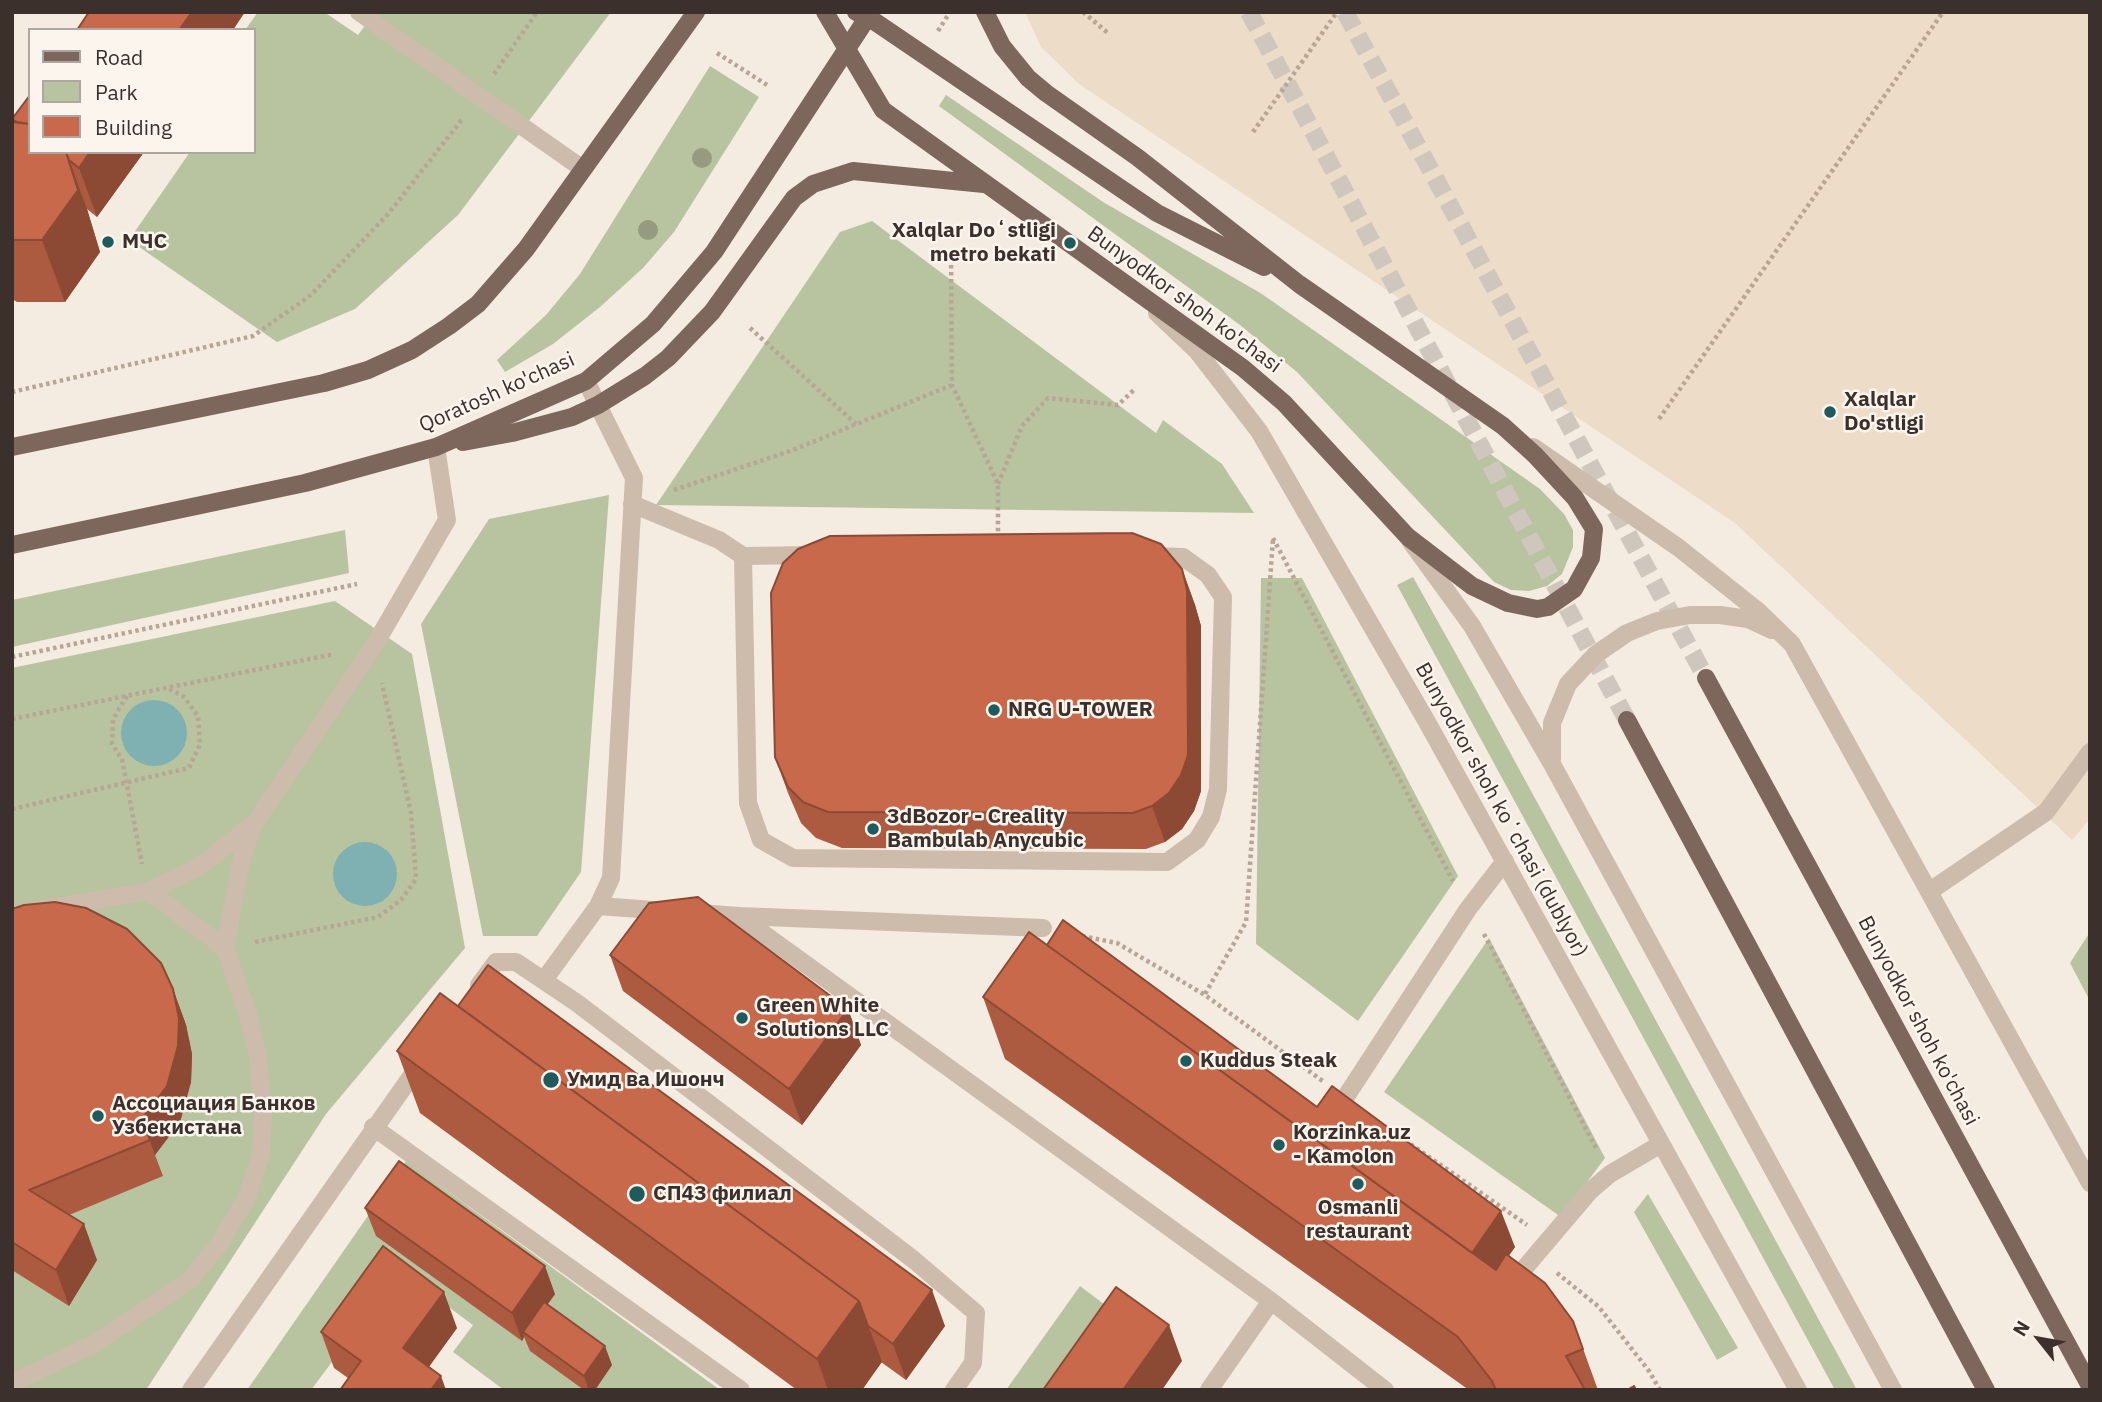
<!DOCTYPE html>
<html>
<head>
<meta charset="utf-8">
<style>
	body { margin:0 }
	#map { position:relative; width:2102px; height:1402px; overflow:hidden; background:#f4ebe1; font-family:"IBM Plex Sans",sans-serif }
	canvas { display:block }
	.frame { position:absolute; inset:0; border:14px solid #3b302b; pointer-events:none }
	.legend { position:absolute; left:28px; top:28px; width:228px; height:126px; box-sizing:border-box; background:#fbf5ee; border:2px solid #aea6a0; margin:0; padding:9px 12px; list-style:none; font-size:21px; color:#3b302b }
	.legend li { display:flex; align-items:center; gap:14px; height:35px }
	.legend b { width:35px; border:2px solid #aea6a0 }
	.north { position:absolute; left:2004px; top:1304px; width:70px; height:70px; -webkit-text-stroke:5px #fbf5ee; paint-order:stroke; rotate:301deg; font-size:19px; font-weight:700; line-height:28px; text-align:center; color:#3b302b }
	.north::after { content:''; display:block; margin:auto; width:24px; height:32px; background:#3b302b; clip-path:polygon(50% 0,100% 100%,50% 72%,0 100%) }
</style>
</head>
<body>
<div id="map">
<canvas width="2102" height="1402"></canvas>
<div class="frame"></div>
<ul class="legend">
<li><b style="height:9px;background:#7d675c"></b>Road</li>
<li><b style="height:19px;background:#b8c4a0"></b>Park</li>
<li><b style="height:19px;background:#c8694b"></b>Building</li>
</ul>
<div class="north">N</div>
</div>
<script>
const ctx = document.querySelector('canvas').getContext('2d');
ctx.lineJoin = 'round';
function fillPath(path, color) { ctx.fillStyle = color; ctx.fill(path, 'evenodd'); }
const shape = rows => new Path2D(rows.map(r => 'M' + r).join(''));
function stroke(path, color, width, dash) { ctx.strokeStyle = color; ctx.lineWidth = width; ctx.lineCap = dash ? 'butt' : 'round'; ctx.setLineDash(dash || []); ctx.stroke(path); }
function drawText(font, color, halo, rows, align = 'center') {
  ctx.font = font + ' "IBM Plex Sans",sans-serif'; ctx.lineWidth = 5; ctx.setLineDash([]); ctx.textBaseline = 'middle'; ctx.strokeStyle = halo; ctx.fillStyle = color; for (const [text, x, y, turn = 0] of rows) {
    ctx.save(); ctx.translate(x, y); ctx.rotate((+turn || 0) * Math.PI / 180); ctx.textAlign = isNaN(turn) ? turn : align; if (halo) ctx.strokeText(text, 0, 0); ctx.fillText(text, 0, 0); ctx.restore();
  }
}
fillPath(shape([
	[258,12,324,12,358,35,375,12,611,12,458,215,355,309,277,342,129,240,190,152,254,152,254,30,245,30],
	[710,66,759,97,674,232,643,268,600,307,553,344,505,372,497,360,546,315,580,274],
	[946,95,1103,202,1262,294,1540,489,1564,514,1573,530,1573,547,1562,574,1547,586,1529,591,1511,590,1494,582,1297,372,1240,325,939,106],
	[872,221,1156,433,1163,420,1222,464,1254,513,656,505,840,232],
	[609,495,581,872,537,936,483,936,421,624,489,519],
	[345,530,349,573,12,647,12,600],
	[1413,577,1475,688,1857,1390,1835,1390,1397,585],
	[1261,578,1302,578,1458,876,1358,1021,1256,944],
	[335,601,412,654,465,948,326,1114,146,1390,12,1390,12,668],
	[2090,932,2090,1001,2070,963],
	[1489,938,1605,1158,1561,1217,1384,1092],
	[406,1161,720,1390,504,1390,453,1352,473,1325,400,1271,311,1390,247,1390],
	[1648,1194,1738,1348,1717,1360,1634,1212],
	[1080,1286,1129,1323,1082,1390,1006,1390]
]), '#b8c4a0');
fillPath(shape([
	[1025,12,2090,12,2090,819,2072,840,1735,523,1079,84,1041,47]
]), '#ecdcc8');
fillPath(shape([
	'121 733a33 33 0 1 1 66 0a33 33 0 1 1-66 0Z',
	'333 874a32 32 0 1 1 64 0a32 32 0 1 1-64 0Z'
]), '#7fb0b2');
stroke(shape([
	[1249,12,1627,720],
	[1345,12,1706,678]
]), '#cfc6bd', 18, [18, 9]);
stroke(shape([
	[1083,12,1109,34],
	[938,31,950,12],
	[717,53,767,85],
	[494,74,537,12],
	[1253,132,1337,12],
	[951,251,952,385,998,484,998,538],
	[750,328,856,424],
	[12,392,253,336,311,295,389,213,463,118],
	[1659,419,1943,12],
	[998,484,1022,426,1048,398,1118,405,1136,388],
	[674,490,793,450,952,385],
	[1273,538,1453,881],
	[12,657,357,584],
	[127,696,113,719,112,744,122,759,142,864],
	[12,719,334,654],
	[12,809,189,768,200,744,198,716,184,697,168,688],
	[1484,934,1597,1150],
	[1082,936,1117,943,1205,995,1324,1082],
	[255,942,378,917,401,900,416,879,411,813,382,683],
	[1205,994,1246,922,1273,539],
	[1399,1136,1527,1225],
	[1557,1273,1599,1307,1649,1371,1660,1390]
]), '#b9a596', 4.5, [3.5, 3.5]);
stroke(shape([
	[359,12,583,169],
	[1157,313,1197,351,1259,431,1427,722,1798,1390],
	[1533,447,1679,548,1758,611,1792,644,2090,1183],
	[632,504,719,540,743,556,813,555],
	[1411,542,1472,626,1552,764,1893,1390],
	[743,556,748,803,761,840,793,858,1167,862,1197,840,1211,817,1218,789,1223,597,1208,575,1183,557,1149,556],
	[1552,759,1552,723,1568,684,1595,655,1627,633,1657,621,1690,615,1720,615,1748,619,1772,630],
	[148,891,225,948],
	[1930,891,2046,812,2090,752],
	[598,906,667,911],
	[699,913,739,916,1271,1301,1385,1390],
	[12,915,148,891,197,868,253,825,374,646,447,520,436,447],
	[739,916,1043,928],
	[544,980,598,906,611,878,634,478,586,381],
	[479,985,496,962,516,962,577,1003,914,1260,976,1313,973,1363,954,1390],
	[1345,1098,1468,909,1505,861],
	[373,1127,741,1390],
	[1517,1277,1590,1191,1610,1174,1661,1144],
	[12,1383,90,1346,189,1281,220,1243,247,1197,261,1155,263,1116,258,1057,248,1014,225,948,241,862,253,825],
	[191,1390,422,1061],
	[1209,1390,1271,1301]
]), '#cdbbac', 18);
stroke(shape([
	[825,12,883,110,1243,368,1284,403,1408,537,1472,586,1508,603,1537,609,1548,607,1574,589,1591,558,1594,529,1575,498,1535,455,1503,426,1299,284,1137,157,1046,93,1028,78,1002,46,985,12],
	[856,12,868,17,1157,213,1264,267],
	[463,442,512,433,572,417,598,405,645,376,668,358,712,312,794,198,813,184,853,171,984,184],
	[12,447,324,383,368,370,412,350,449,326,478,304,526,249,696,12],
	[12,545,305,483,436,447,586,381,653,324,714,252,871,12],
	[1706,678,2090,1386],
	[1627,720,1986,1390]
]), '#7d675c', 18);
ctx.fillStyle = '#969b7f';
for (const [x, y] of [
	[702,158],
	[648,230]
]) { ctx.beginPath(); ctx.arc(x, y, 10, 0, 2 * Math.PI); ctx.fill(); }
fillPath(shape([
	[12,119,144,152,97,217,87,209,100,252,65,302,17,302,12,299,12,122,13,122],
	[1182,569,1195,605,1201,626,1201,791,1194,811,1182,829,1165,842,1146,849,842,848,816,838,801,823,788,793,775,757],
	[12,909,173,989,186,1025,192,1054,191,1082,180,1122,155,1155,163,1176,69,1215,97,1260,69,1306,12,1270],
	[1047,945,1317,1107,1515,1247,1508,1256,1573,1321,1598,1390,1469,1390,1005,1059,983,997],
	[610,955,848,1009,861,1045,802,1125,623,991],
	[458,1006,945,1326,906,1380,881,1362,862,1390,797,1390,420,1113,397,1051],
	[365,1208,555,1294,547,1305,612,1365,595,1390,584,1390,530,1351,524,1337,522,1341,376,1236],
	[457,1328,429,1367,348,1378,334,1368,321,1332]
]), '#ac5a40');
fillPath(shape([
	[192,12,245,12,233,30,179,30],
	[66,152,87,209,100,252,65,302,42,240],
	[90,152,144,152,97,217,79,168],
	[1182,569,1195,605,1201,626,1201,791,1194,811,1182,829,1165,842,1152,806],
	[173,989,186,1025,192,1054,191,1082,180,1122,155,1155,142,1119],
	[848,1009,861,1045,802,1125,789,1089],
	[1501,1211,1515,1247,1477,1302,1463,1266],
	[84,1224,97,1260,69,1306,56,1270],
	[545,1266,555,1294,526,1335,523,1332,524,1337,522,1341,512,1313],
	[932,1290,945,1326,906,1380,893,1344],
	[444,1292,457,1328,416,1384,403,1348],
	[859,1301,882,1362,862,1390,828,1390,817,1359],
	[1169,1325,1182,1361,1162,1390,1123,1390],
	[605,1346,612,1365,595,1390,589,1390,584,1376],
	[441,1376,446,1390,431,1390]
]), '#8c4a34');
const building = shape([
	[89,12,192,12,179,30,77,30,89,12],
	[30,95,30,124,17,122,12,119,30,95],
	[12,122,30,124,30,152,66,152,78,190,42,240,12,240,12,122],
	[66,152,90,152,79,168,69,160,66,152],
	[1132,533,1161,544,1182,569,1187,590,1188,755,1181,775,1169,793,1152,806,1133,813,828,812,803,802,788,787,775,757,771,593,783,563,798,549,830,536,1132,533],
	[698,897,848,1009,789,1089,610,955,649,903,698,897],
	[55,902,86,908,127,929,161,963,173,989,179,1018,178,1046,167,1086,142,1119,150,1140,29,1190,84,1224,56,1270,12,1242,12,909,24,905,55,902],
	[1063,920,1317,1107,1332,1086,1501,1211,1472,1253,1047,945,1063,920],
	[1029,932,1496,1270,1506,1254,1545,1283,1573,1321,1583,1349,1566,1356,1585,1390,1496,1390,1492,1381,1458,1337,983,997,1029,932],
	[488,965,932,1290,893,1344,868,1326,859,1301,458,1006,488,965],
	[440,993,859,1301,817,1359,397,1051,440,993],
	[399,1161,545,1266,512,1313,365,1208,399,1161],
	[383,1246,444,1292,403,1348,441,1376,431,1390,340,1390,361,1361,321,1332,383,1246],
	[1116,1287,1169,1325,1123,1390,1043,1390,1116,1287],
	[544,1302,605,1346,584,1376,523,1332,544,1302],
	[1634,1386,1636,1390,1627,1390,1634,1386]
]);
fillPath(building, '#c8694b');
stroke(building, '#8c4a34', 2);
for (const [x, y, r, color] of [
	[108,242,7,"#1f5a5e"],
	[1070,243,7,"#1f5a5e"],
	[1830,412,7,"#1f5a5e"],
	[994,710,7,"#1f5a5e"],
	[873,829,7,"#1f5a5e"],
	[742,1018,7,"#1f5a5e"],
	[1186,1061,7,"#1f5a5e"],
	[551,1080,9,"#1f5a5e"],
	[98,1116,7,"#1f5a5e"],
	[1279,1145,7,"#1f5a5e"],
	[1358,1184,7,"#1f5a5e"],
	[637,1194,9,"#1f5a5e"]
]) { const dot = new Path2D(); dot.arc(x, y, r, 0, 2 * Math.PI); ctx.fillStyle = color; ctx.fill(dot); stroke(dot, '#fbf5ee', 2.5); }
drawText('bold 21px', '#3b302b', '#fbf5ee', [
	["Xalqlar Doʻstligi",1056,231,"right"],
	["metro bekati",1056,255,"right"],
	["МЧС",122,242],
	["Xalqlar",1844,400],
	["Do'stligi",1844,424],
	["NRG U-TOWER",1008,710],
	["3dBozor - Creality",887,817],
	["Bambulab Anycubic",887,841],
	["Green White",756,1006],
	["Solutions LLC",756,1030],
	["Kuddus Steak",1200,1061],
	["Умид ва Ишонч",567,1080],
	["Ассоциация Банков",112,1104],
	["Узбекистана",112,1128],
	["Korzinka.uz",1293,1133],
	["- Kamolon",1293,1157],
	["СП43 филиал",653,1194],
	["Osmanli",1358,1208,"center"],
	["restaurant",1358,1232,"center"]
], 'left');
drawText('21px', '#3b302b', '#fbf5ee', [
	["Bunyodkor shoh ko'chasi",1184,300,36],
	["Qoratosh ko'chasi",497,393,-24],
	["Bunyodkor shoh koʻchasi (dublyor)",1501,810,61],
	["Bunyodkor shoh ko'chasi",1918,1021,62]
]);
</script>
</body>
</html>
